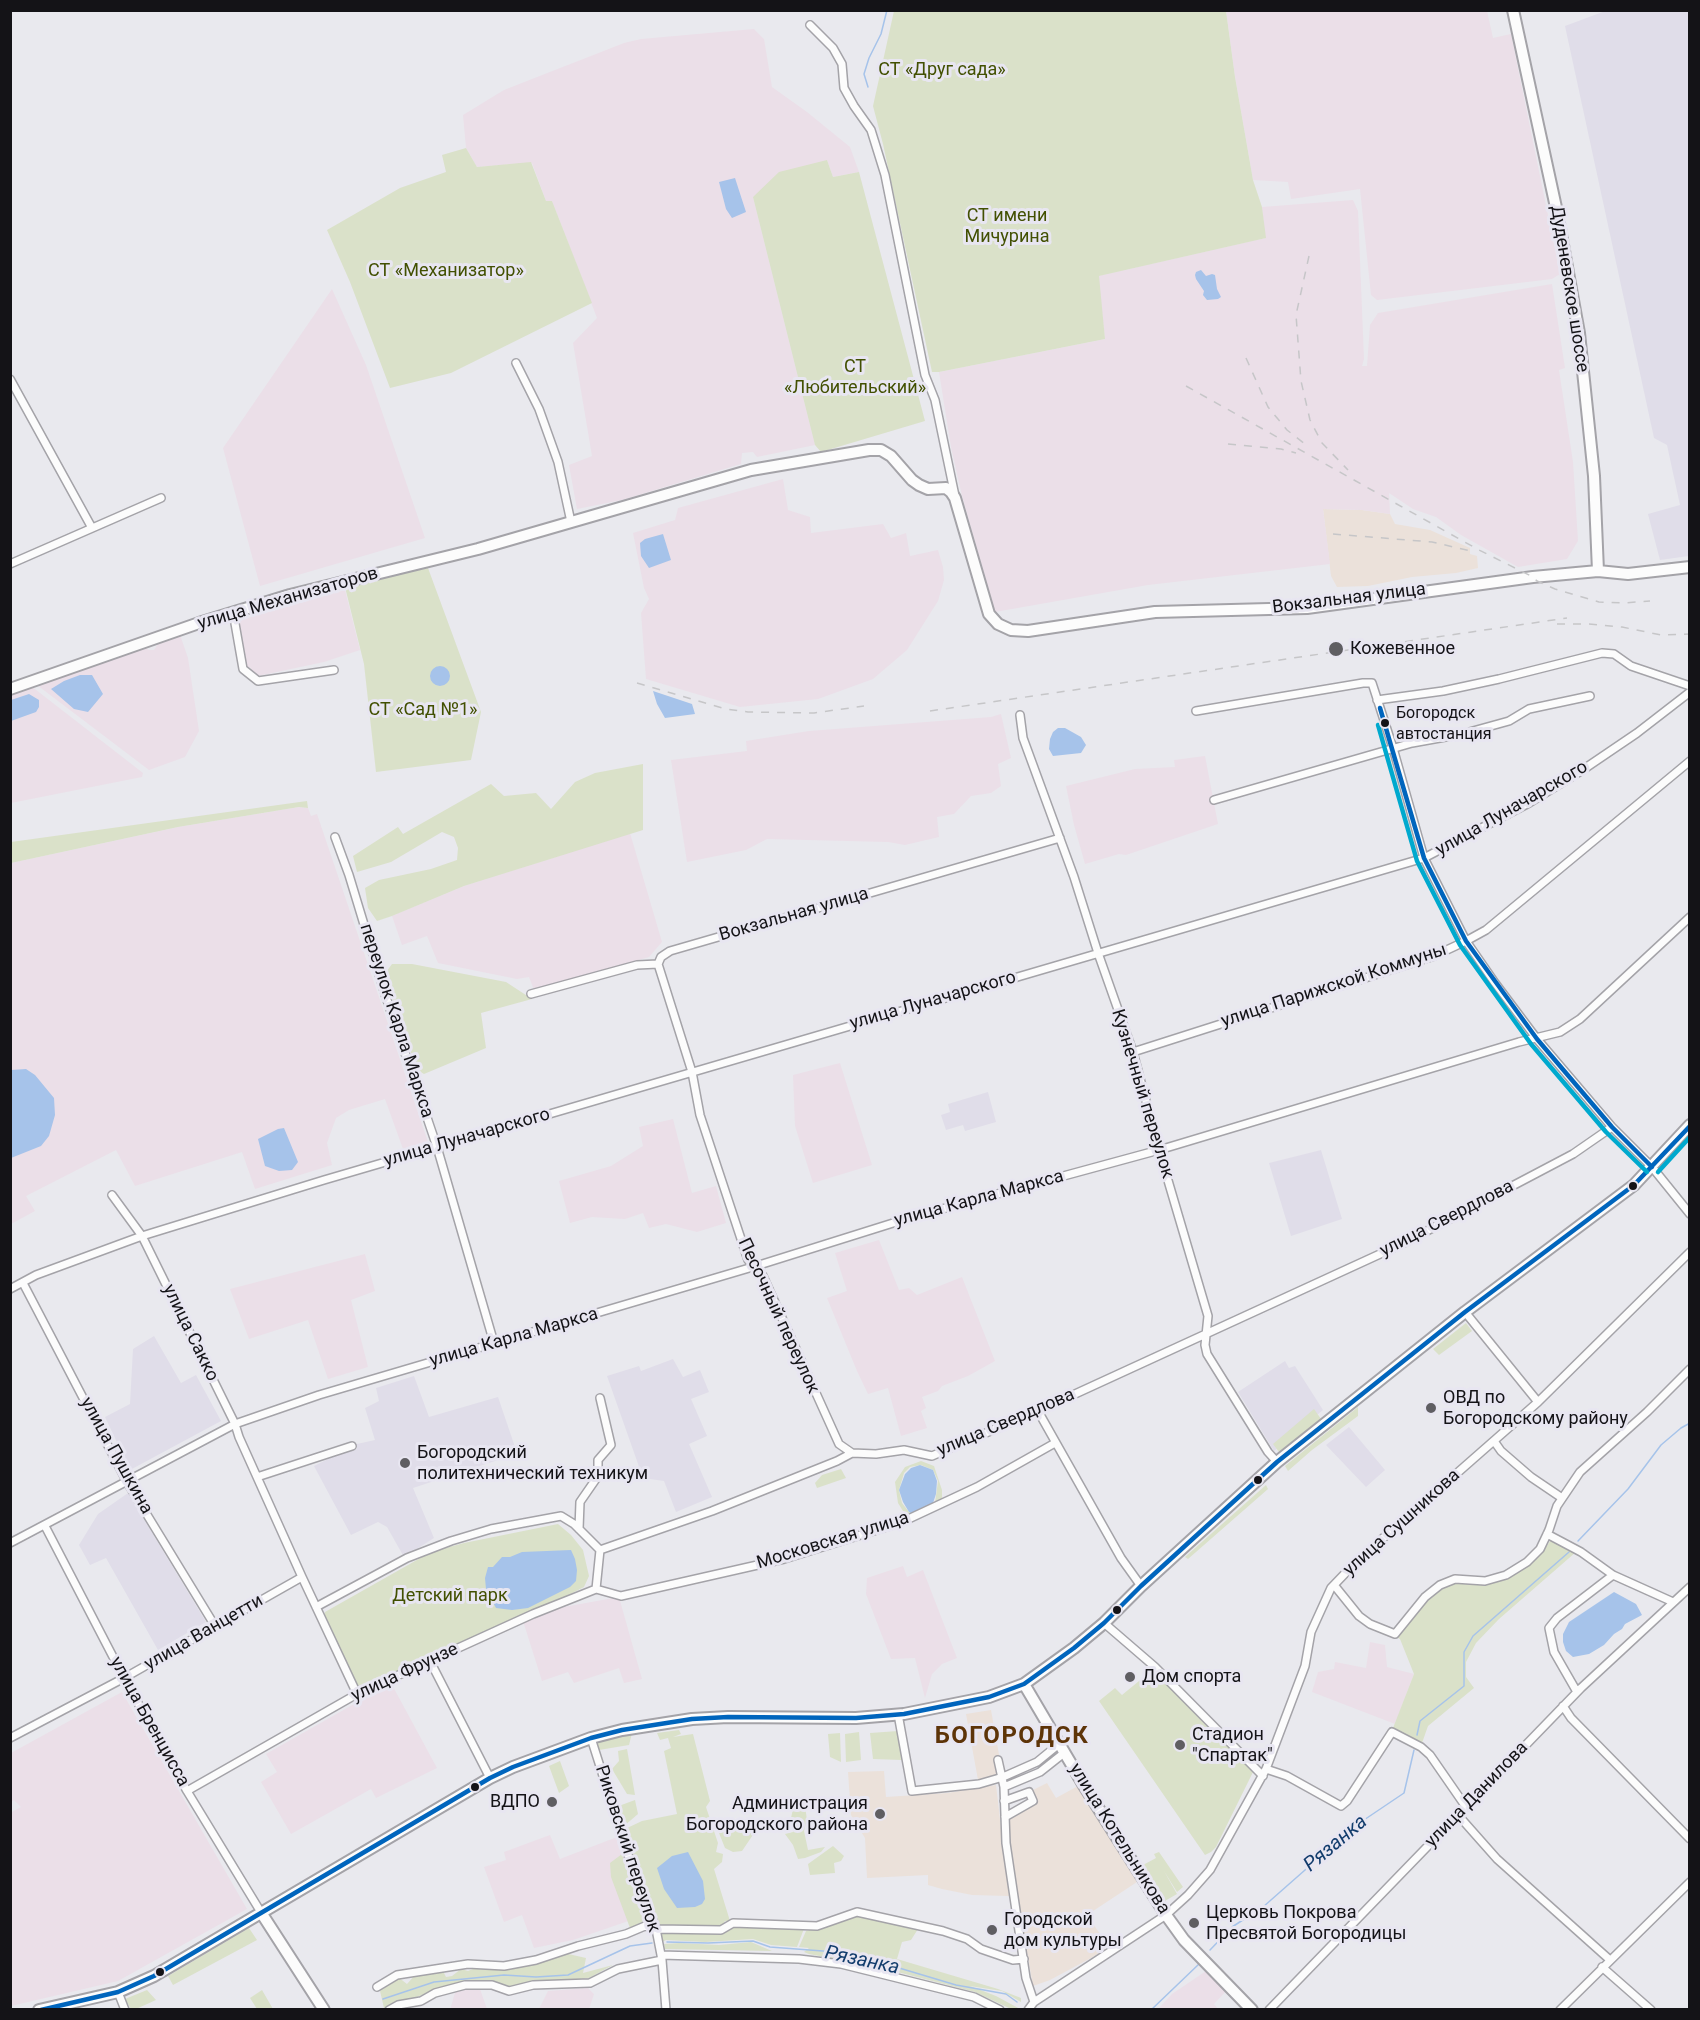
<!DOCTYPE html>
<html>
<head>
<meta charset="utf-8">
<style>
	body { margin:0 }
	#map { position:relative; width:1700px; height:2020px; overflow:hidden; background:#e9e9ee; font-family:Roboto,sans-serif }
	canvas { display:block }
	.frame { position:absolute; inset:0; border:12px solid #141317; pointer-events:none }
</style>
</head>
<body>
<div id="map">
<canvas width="1700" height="2020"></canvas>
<div class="frame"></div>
</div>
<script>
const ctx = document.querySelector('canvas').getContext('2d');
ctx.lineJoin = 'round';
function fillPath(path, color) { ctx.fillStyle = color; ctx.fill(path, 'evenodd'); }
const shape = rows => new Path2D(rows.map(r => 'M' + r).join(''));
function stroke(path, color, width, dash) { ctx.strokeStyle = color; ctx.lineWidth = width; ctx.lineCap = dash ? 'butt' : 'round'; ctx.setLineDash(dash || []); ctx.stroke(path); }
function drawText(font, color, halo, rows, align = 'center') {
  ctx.font = font + ' Roboto,sans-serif'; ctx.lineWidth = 6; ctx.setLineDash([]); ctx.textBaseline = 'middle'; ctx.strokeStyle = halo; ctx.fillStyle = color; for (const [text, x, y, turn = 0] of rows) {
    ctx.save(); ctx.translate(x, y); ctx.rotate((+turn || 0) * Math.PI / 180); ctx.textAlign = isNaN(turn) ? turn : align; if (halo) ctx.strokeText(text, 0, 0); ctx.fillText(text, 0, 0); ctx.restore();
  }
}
fillPath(shape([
	[1323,509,1362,510,1390,514,1395,524,1430,530,1470,548,1470,554,1477,556,1478,568,1456,573,1412,577,1368,586,1337,587,1331,576],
	[991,1710,1003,1777,978,1780,966,1714],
	[884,1771,886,1797,947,1793,996,1785,1009,1896,972,1895,942,1889,928,1885,928,1875,867,1878,865,1838,851,1815,848,1772],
	[1047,1783,1056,1798,1078,1786,1137,1882,1087,1915,1109,1947,1091,1958,1050,1980,1033,1986,1010,1854,1007,1816,1033,1801,1029,1792]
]), '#ebe1da');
fillPath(shape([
	[1226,11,1487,11,1493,38,1511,34,1560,274,1552,279,1377,300,1371,295,1360,189,1291,199,1288,182,1253,180,1235,77],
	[754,29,764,39,772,87,807,112,850,147,859,172,833,177,827,160,753,197,815,445,757,457,753,452,742,453,741,464,622,500,577,509,569,465,592,456,573,343,597,318,552,201,546,201,532,163,477,167,466,148,463,115,504,90,624,43,641,39],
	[1353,200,1358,211,1364,359,1362,366,1367,366,1370,325,1378,313,1552,284,1565,368,1559,370,1573,462,1578,541,1567,559,1518,567,1461,535,1436,517,1413,509,1389,493,1390,514,1362,510,1323,509,1330,564,1148,585,995,612,962,496,951,447,939,372,1105,339,1098,276,1265,238,1262,207],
	[332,289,366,365,425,538,260,586,223,448],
	[783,479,788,510,810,517,811,533,883,524,891,538,906,533,910,556,938,550,943,567,944,580,938,601,907,650,873,679,818,699,740,707,646,679,641,613,649,599,644,588,633,533,675,520,678,508],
	[345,590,360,650,324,662,258,676,254,675,250,667,244,668,237,621],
	[180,635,188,658,199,731,185,757,149,770,37,685,144,647,149,650,154,650,158,644],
	[31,686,143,773,142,777,11,803,11,694],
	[1001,714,1011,758,998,764,1001,786,991,793,971,796,954,814,937,817,939,837,905,845,888,842,767,839,746,850,687,862,671,760,747,751,746,741,809,731,991,717],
	[1205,756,1218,824,1126,855,1119,854,1085,864,1074,825,1066,786,1135,769,1175,767,1174,760],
	[299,807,308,808,311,816,317,814,428,1142,403,1149,385,1099,349,1110,336,1118,327,1143,332,1165,255,1189,242,1152,135,1186,116,1150,26,1196,35,1211,11,1224,11,863,178,827],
	[630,833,662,942,649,957,534,990,529,977,517,979,438,963,427,936,402,945,392,916,401,912,464,886],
	[840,1063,872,1165,813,1183,795,1126,793,1075],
	[673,1119,692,1193,716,1186,726,1223,697,1232,666,1224,649,1228,643,1213,625,1219,592,1217,570,1223,559,1181,611,1166,643,1146,639,1127],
	[879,1240,899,1290,909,1288,917,1295,962,1277,995,1361,968,1376,942,1386,938,1391,922,1397,926,1408,921,1411,927,1428,901,1436,888,1388,868,1394,857,1371,827,1298,847,1291,835,1253],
	[365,1254,375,1291,351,1300,368,1367,328,1379,308,1320,249,1339,230,1289],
	[903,1566,907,1577,923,1570,957,1658,942,1664,932,1674,925,1698,915,1658,891,1659,866,1594,867,1578],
	[619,1597,642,1679,624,1683,619,1668,574,1683,568,1672,542,1681,523,1621,564,1607],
	[1370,1642,1385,1645,1387,1667,1414,1674,1395,1724,1312,1692,1318,1672,1334,1669,1335,1662,1366,1668],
	[391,1683,437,1768,376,1798,371,1789,291,1834,261,1782,277,1772,266,1754],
	[122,1692,247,1909,118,1981,11,2006,10,1813,21,1807,14,1800,11,1802,11,1753],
	[550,1835,560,1859,617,1837,643,1916,573,1940,534,1948,522,1915,504,1922,484,1867,506,1860,504,1852],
	[1209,1969,1228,1989,1214,2004,1218,2009,1157,2010,1172,1994],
	[588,1988,594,1994,589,2009,539,2009,548,1991],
	[456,1989,480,1989,487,2009,450,2010]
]), '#ebdfe8');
fillPath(shape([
	[1608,10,1689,11,1689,556,1660,560,1648,514,1680,505,1667,445,1654,438,1565,26],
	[988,1092,996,1122,965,1131,963,1125,946,1130,941,1115,950,1112,948,1104],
	[1321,1150,1342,1219,1291,1236,1269,1163],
	[154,1336,181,1383,196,1375,221,1421,130,1470,105,1417,130,1404,133,1349],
	[673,1359,683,1377,700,1370,709,1392,691,1399,707,1436,689,1444,712,1497,676,1512,664,1481,643,1478,607,1376,639,1366,641,1371],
	[1285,1361,1289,1368,1295,1366,1323,1410,1274,1451,1238,1392],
	[414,1376,429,1417,498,1397,515,1447,507,1449,501,1459,413,1488,434,1538,404,1557,387,1527,378,1522,351,1535,314,1466,332,1457,357,1449,357,1444,375,1440,365,1408,379,1401,376,1388],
	[1349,1427,1385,1470,1366,1487,1326,1445],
	[128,1493,206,1622,158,1650,106,1558,90,1565,79,1545,98,1514]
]), '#e0dde9');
fillPath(shape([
	[894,11,1226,11,1235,77,1253,180,1262,207,1266,238,1099,276,1105,339,939,372,932,372,883,144,873,106],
	[466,148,477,167,531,162,546,201,552,201,592,303,451,373,390,388,350,282,327,230,400,188,446,172,442,155],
	[827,160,833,177,859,172,925,421,821,452,815,445,753,197,779,172],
	[428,568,481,712,471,760,376,772,364,664,345,587],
	[643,764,643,830,464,886,392,916,377,921,368,908,365,888,379,880,431,869,457,860,458,848,454,837,442,832,391,862,357,872,353,856,398,827,403,834,491,784,504,796,536,793,551,809,575,782,595,773],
	[307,801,308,808,299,807,178,827,11,863,11,842],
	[392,964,412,964,506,982,532,999,481,1013,486,1048,424,1074,417,1070,384,975],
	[1466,1323,1472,1331,1439,1355,1433,1349],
	[1358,1407,1358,1416,1312,1450,1288,1471,1285,1466],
	[1314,1409,1321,1419,1279,1452,1273,1444],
	[921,1461,934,1466,942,1490,942,1502,935,1503,938,1481,933,1470,921,1465,910,1467,904,1473,899,1490,902,1503,909,1512,915,1515,909,1516,903,1511,898,1503,895,1482,905,1467],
	[841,1469,846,1478,817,1488,815,1483,822,1475],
	[1266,1485,1268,1489,1188,1559,1185,1557],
	[558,1524,571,1535,583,1550,589,1576,584,1587,545,1607,489,1630,361,1689,357,1687,324,1615,325,1612,431,1552,464,1543],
	[1550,1541,1576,1552,1499,1619,1476,1643,1466,1662,1466,1677,1474,1688,1428,1726,1422,1743,1393,1728,1414,1674,1400,1639,1396,1637,1428,1599,1442,1588,1455,1583,1485,1584,1528,1564,1543,1552],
	[1157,1671,1254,1770,1216,1847,1211,1852,1205,1855,1099,1701,1115,1688,1122,1695,1150,1672],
	[679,1730,681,1734,673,1737,693,1734,710,1801,706,1807,718,1843,716,1852,723,1854,722,1862,714,1869,730,1921,725,1921,721,1927,658,1927,660,1924,656,1924,627,1844,625,1829,642,1821,677,1814,664,1751,671,1748,668,1738,660,1740,657,1733],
	[898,1731,902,1760,873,1759,870,1733],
	[859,1732,861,1760,846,1762,845,1734],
	[632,1733,629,1745,599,1750,594,1742],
	[840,1733,841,1762,830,1757,828,1734],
	[627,1749,635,1795,627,1794,612,1769,619,1761,618,1751],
	[560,1761,569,1786,559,1793,549,1766],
	[635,1800,638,1814,624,1826,616,1807],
	[800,1801,805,1806,807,1820,804,1831,808,1850,825,1847,821,1852,805,1858,798,1859,793,1845,785,1834,793,1832,796,1826,791,1818,793,1809],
	[763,1820,742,1851,733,1852,725,1848,719,1833],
	[833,1846,844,1856,841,1861,834,1863,835,1873,810,1875,808,1864],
	[1159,1852,1183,1887,1177,1892,1164,1871,1177,1894,1163,1902,1143,1865,1156,1858,1154,1854],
	[622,1854,644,1920,641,1924,630,1928,611,1877,610,1863],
	[855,1916,915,1926,918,1929,911,1940,902,1942,897,1959,998,1989,1021,1998,1021,2002,1002,1991,970,1986,996,1996,1020,2009,1011,2009,975,1992,882,1968,809,1954,804,1952,809,1948,799,1947,806,1931],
	[734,1926,805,1926,797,1947,771,1945,753,1939,705,1942,666,1940,662,1942,659,1933],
	[249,1928,257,1940,173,1985,168,1976],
	[751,1942,772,1951,665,1949,664,1944,679,1943,719,1945],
	[564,1953,586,1958,583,1973,613,1965,589,1978,511,1987,493,1983,440,1989,384,2008,380,1991,398,1977,407,1984,416,1974,442,1969,446,1977,452,1976,461,1969,468,1971,480,1966],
	[147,1990,156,2000,136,2009,131,2009,125,1999],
	[262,1990,273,2009,257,2009,250,1998]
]), '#dae1c9');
fillPath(shape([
	[735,178,746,212,732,218,726,209,719,182],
	[1201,270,1206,276,1212,274,1215,275,1217,289,1221,297,1218,299,1207,300,1203,295,1204,291,1196,279,1195,275,1196,272],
	[663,534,671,560,649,568,641,556,640,543,645,539],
	'430 676a10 10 0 1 1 20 0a10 10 0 1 1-20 0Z',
	[80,675,92,675,103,694,88,712,74,709,51,689,64,681],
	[653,691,692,704,695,714,665,718,657,704],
	[29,694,39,700,39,707,36,712,11,721,11,700],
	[1058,728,1065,728,1081,737,1086,745,1081,753,1053,756,1049,749,1050,739,1053,732],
	[26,1069,35,1075,54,1098,55,1115,49,1136,41,1146,11,1158,11,1070],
	[284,1128,298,1162,292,1170,279,1171,265,1166,258,1139,278,1129],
	[920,1465,933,1470,937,1481,936,1494,932,1506,915,1515,909,1512,903,1502,899,1490,905,1474,911,1468],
	[571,1550,575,1559,577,1570,576,1581,570,1587,528,1608,512,1610,496,1608,486,1589,485,1578,488,1567,493,1567,502,1557,510,1557,522,1552],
	[1614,1592,1636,1604,1642,1615,1625,1624,1622,1629,1614,1634,1604,1645,1589,1654,1573,1657,1566,1651,1563,1642,1563,1634,1569,1622],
	[688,1852,703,1881,705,1899,702,1904,695,1907,677,1908,664,1889,657,1868,672,1856]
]), '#a6c3ea');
stroke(shape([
	[868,87,864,74,869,58,881,34,887,10],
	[1578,1541,1628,1489,1661,1445,1681,1428,1690,1423],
	[1417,1735,1420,1721,1464,1686,1464,1652,1473,1636,1569,1552],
	[667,1942,708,1943,753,1941,770,1947,849,1953,956,1985,1006,1994,1017,2002],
	[1210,1950,1232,1927,1263,1907,1355,1826,1404,1793,1414,1750],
	[383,1999,434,1982,504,1975,536,1977,568,1975,630,1946,652,1943],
	[1151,2010,1199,1964]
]), '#a6c3ea', 1.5);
const street = shape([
	[810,25,833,48,842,64,844,88,854,106,871,130,885,175,925,375,935,400,955,496],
	[516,363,539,409,558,462,571,522],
	[10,379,92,528],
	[10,564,161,498],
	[233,612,243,669,258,681,334,670],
	[1377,700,1443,691,1499,679,1602,653,1614,654,1631,666,1690,686],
	[1196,711,1363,683,1372,683,1393,748,1424,858,1466,941,1495,983,1537,1039,1612,1127,1652,1167,1690,1214],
	[1020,715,1023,738,1074,877,1098,953,1133,1052,1159,1150,1208,1316,1205,1345,1207,1354,1268,1452,1277,1462],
	[1214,800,1412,743,1462,734,1509,721,1529,709,1590,696],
	[335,837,349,875,386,997,437,1147,494,1343],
	[658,964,692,1072,700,1115,748,1260,756,1266,763,1276,839,1444,852,1453],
	[531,994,637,965,658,964,661,957,670,951,1060,838],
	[1133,1052,1434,956,1466,941,1486,930,1690,761],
	[112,1195,142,1236,235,1424,239,1437,302,1577,357,1694],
	[23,1283,127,1482,215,1626],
	[10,1289,36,1275,142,1236,324,1180,1424,858,1529,803,1581,771,1637,733,1690,692],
	[1465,1312,1538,1402],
	[1038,1411,1121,1558,1141,1586],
	[1494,1441,1501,1451,1531,1477,1562,1498],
	[257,1477,352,1446],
	[45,1526,124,1678,187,1791,262,1914],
	[579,1529,580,1502,598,1476,598,1460,611,1445,600,1398],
	[1547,1534,1581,1552,1613,1575,1673,1602],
	[10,1543,235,1424,319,1395,756,1266,909,1218,1159,1150,1519,1042,1560,1032,1580,1019,1690,917],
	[600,1550,712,1511,837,1461,852,1453,876,1454,904,1450,932,1456,948,1449,1038,1411,1404,1243,1573,1154,1612,1127],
	[1334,1585,1359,1616,1370,1624,1395,1634,1425,1597,1440,1585,1455,1579,1485,1581,1506,1575,1527,1562,1540,1549,1549,1530,1557,1506,1580,1472,1647,1412,1690,1369],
	[596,1589,621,1596,784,1559,902,1522,977,1487,1055,1443],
	[596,1589,600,1550],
	[316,1607,407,1558,451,1541,491,1529,561,1516,574,1524,600,1550],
	[1104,1623,1155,1667,1263,1776],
	[430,1661,490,1778],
	[1577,1692,1554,1652,1549,1628,1557,1618,1613,1575],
	[1563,1706,1571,1718,1690,1839],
	[898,1714,912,1791,979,1784,1003,1777,1037,1762,1059,1744],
	[10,1738,124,1678,302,1577],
	[591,1738,631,1864,656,1929,662,1960,666,2010],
	[998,1760,1004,1787,1006,1843,1026,1978,1034,2002],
	[1266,1769,1287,1776,1341,1806,1347,1801,1392,1732,1421,1747,1430,1755,1466,1807],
	[1004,1787,1040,1772,1064,1753],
	[187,1791,357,1694,533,1614,596,1589],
	[1004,1801,1029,1792,1033,1801,1005,1817],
	[1458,1815,1497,1859,1610,1960],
	[1602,1967,1651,2010],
	[377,1987,397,1975,468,1964,504,1966,536,1960,578,1946,626,1934,645,1926,656,1929,721,1930,733,1923,817,1926,857,1912,943,1931,967,1939,981,1949,1013,1960,1024,1959],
	[118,1992,125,2010],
	[389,2010,398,2005,421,2001,435,1993,465,1985,492,1985,509,1991,533,1985,590,1983,618,1969,662,1960,661,1955,799,1959,841,1964,974,1997,1000,2010],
	[1028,2010,1034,2002,1166,1915,1188,1895,1210,1870,1266,1769,1305,1666,1311,1632,1331,1588,1357,1561,1538,1402,1690,1252],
	[1269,2010,1581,1688,1690,1587],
	[1560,2010,1690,1882]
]);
const secondary = shape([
	[1513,10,1557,212,1579,333,1594,476,1598,571],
	[10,689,199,623,290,595,478,549,751,470,869,450,881,450,891,456,912,480,919,485,928,489,946,488,951,492,955,498,989,614,998,624,1011,630,1028,631,1155,612,1307,608,1533,577,1598,571,1628,574,1690,567],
	[1024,1684,1083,1784,1166,1915,1184,1940,1252,2010],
	[262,1914,324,2010],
	[39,2010,118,1992,154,1976,490,1778,513,1767,591,1738,622,1730,692,1719,728,1717,856,1718,904,1714,989,1697,1024,1684,1074,1648,1104,1623,1141,1586,1277,1462,1465,1312,1634,1185,1690,1125]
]);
stroke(street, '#a4a3a8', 10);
stroke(secondary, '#a4a3a8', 14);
stroke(street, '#fcfcfc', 7);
stroke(secondary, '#fcfcfc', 10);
stroke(shape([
	[1309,256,1296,315,1301,381,1310,420,1322,443,1348,470],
	[1246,358,1268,407,1287,430,1305,444],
	[1186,386,1479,550,1533,577,1537,581,1555,589,1599,602,1623,603,1650,601],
	[1228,444,1281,449,1296,453],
	[1333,534,1432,542,1471,551],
	[1557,624,1589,624,1622,627,1661,635,1690,634],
	[637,683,726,709,748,712,814,713,864,706],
	[930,711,1567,618]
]), '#c6c6c8', 1.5, [8, 8]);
stroke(shape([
	[1380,708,1424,858,1466,941,1537,1039,1612,1127,1652,1167],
	[41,2010,118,1992,154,1976,490,1778,513,1767,591,1738,622,1730,692,1719,728,1717,856,1718,904,1714,989,1697,1024,1684,1074,1648,1104,1623,1141,1586,1277,1462,1465,1312,1634,1185,1690,1126]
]), '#0065bd', 4.5);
stroke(shape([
	[1378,725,1417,861,1460,945,1531,1044,1606,1132,1647,1172],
	[1658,1172,1690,1137]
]), '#00a9ce', 4.5);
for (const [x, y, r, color] of [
	[1336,649,8,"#5f5e62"],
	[1385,723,5,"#141317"],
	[1633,1186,5,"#141317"],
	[1431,1408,6,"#5f5e62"],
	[405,1463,6,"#5f5e62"],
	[1258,1480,5,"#141317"],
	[1117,1610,5,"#141317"],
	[1130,1677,6,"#5f5e62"],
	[1180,1745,6,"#5f5e62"],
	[475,1787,5,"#141317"],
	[552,1802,6,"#5f5e62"],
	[880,1814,6,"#5f5e62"],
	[1194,1923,6,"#5f5e62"],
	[992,1930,6,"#5f5e62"],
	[160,1972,5,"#141317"]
]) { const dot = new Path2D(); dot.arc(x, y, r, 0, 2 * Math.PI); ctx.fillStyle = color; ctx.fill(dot); stroke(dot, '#e8e6f1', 2); }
drawText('16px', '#141317', '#e8e6f1', [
	["Богородск",1396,714],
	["автостанция",1396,735]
], 'left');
drawText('18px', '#425002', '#e8e6f1', [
	["СТ «Друг сада»",942,70],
	["СТ имени",1007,216],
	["Мичурина",1007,237],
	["СТ «Механизатор»",446,271],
	["СТ",855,367],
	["«Любительский»",855,388],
	["СТ «Сад №1»",423,710],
	["Детский парк",450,1596]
]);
drawText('18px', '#141317', '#e8e6f1', [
	["Дуденевское шоссе",1569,289,81],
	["улица Механизаторов",288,599,-16],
	["Вокзальная улица",1349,599,-7],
	["улица Луначарского",1512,809,-30],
	["Вокзальная улица",794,915,-16],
	["улица Парижской Коммуны",1334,986,-18],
	["улица Луначарского",933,1001,-16],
	["переулок Карла Маркса",396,1021,72],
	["Кузнечный переулок",1142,1094,73],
	["улица Луначарского",467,1138,-16],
	["улица Карла Маркса",979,1199,-15],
	["улица Свердлова",1447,1219,-27],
	["Песочный переулок",778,1316,65],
	["улица Сакко",190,1333,64],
	["улица Карла Маркса",514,1338,-16],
	["улица Свердлова",1006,1423,-23],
	["улица Пушкина",116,1456,61],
	["улица Сушникова",1402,1523,-42],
	["Московская улица",833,1541,-17],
	["улица Ванцетти",204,1633,-30],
	["улица Фрунзе",405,1673,-25],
	["улица Бренцисса",149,1722,61],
	["улица Данилова",1477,1795,-46],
	["улица Котельникова",1119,1839,58],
	["Риковский переулок",627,1849,72]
]);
drawText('18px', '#141317', '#e8e6f1', [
	["Кожевенное",1350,649],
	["ОВД по",1443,1398],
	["Богородскому району",1443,1419],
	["Богородский",417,1453],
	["политехнический техникум",417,1474],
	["Дом спорта",1142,1677],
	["Стадион",1192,1735],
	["\"Спартак\"",1192,1756],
	["ВДПО",540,1802,"right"],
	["Администрация",868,1804,"right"],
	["Богородского района",868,1825,"right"],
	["Церковь Покрова",1206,1913],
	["Пресвятой Богородицы",1206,1934],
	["Городской",1004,1920],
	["дом культуры",1004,1941]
], 'left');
drawText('italic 20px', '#123c6c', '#e8e6f1', [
	["Рязанка",1336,1844,-40],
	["Рязанка",862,1961,12]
]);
ctx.letterSpacing = '1.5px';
drawText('bold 24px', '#5d3408', '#e8e6f1', [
	["БОГОРОДСК",1012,1737]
]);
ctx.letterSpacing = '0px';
</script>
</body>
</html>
